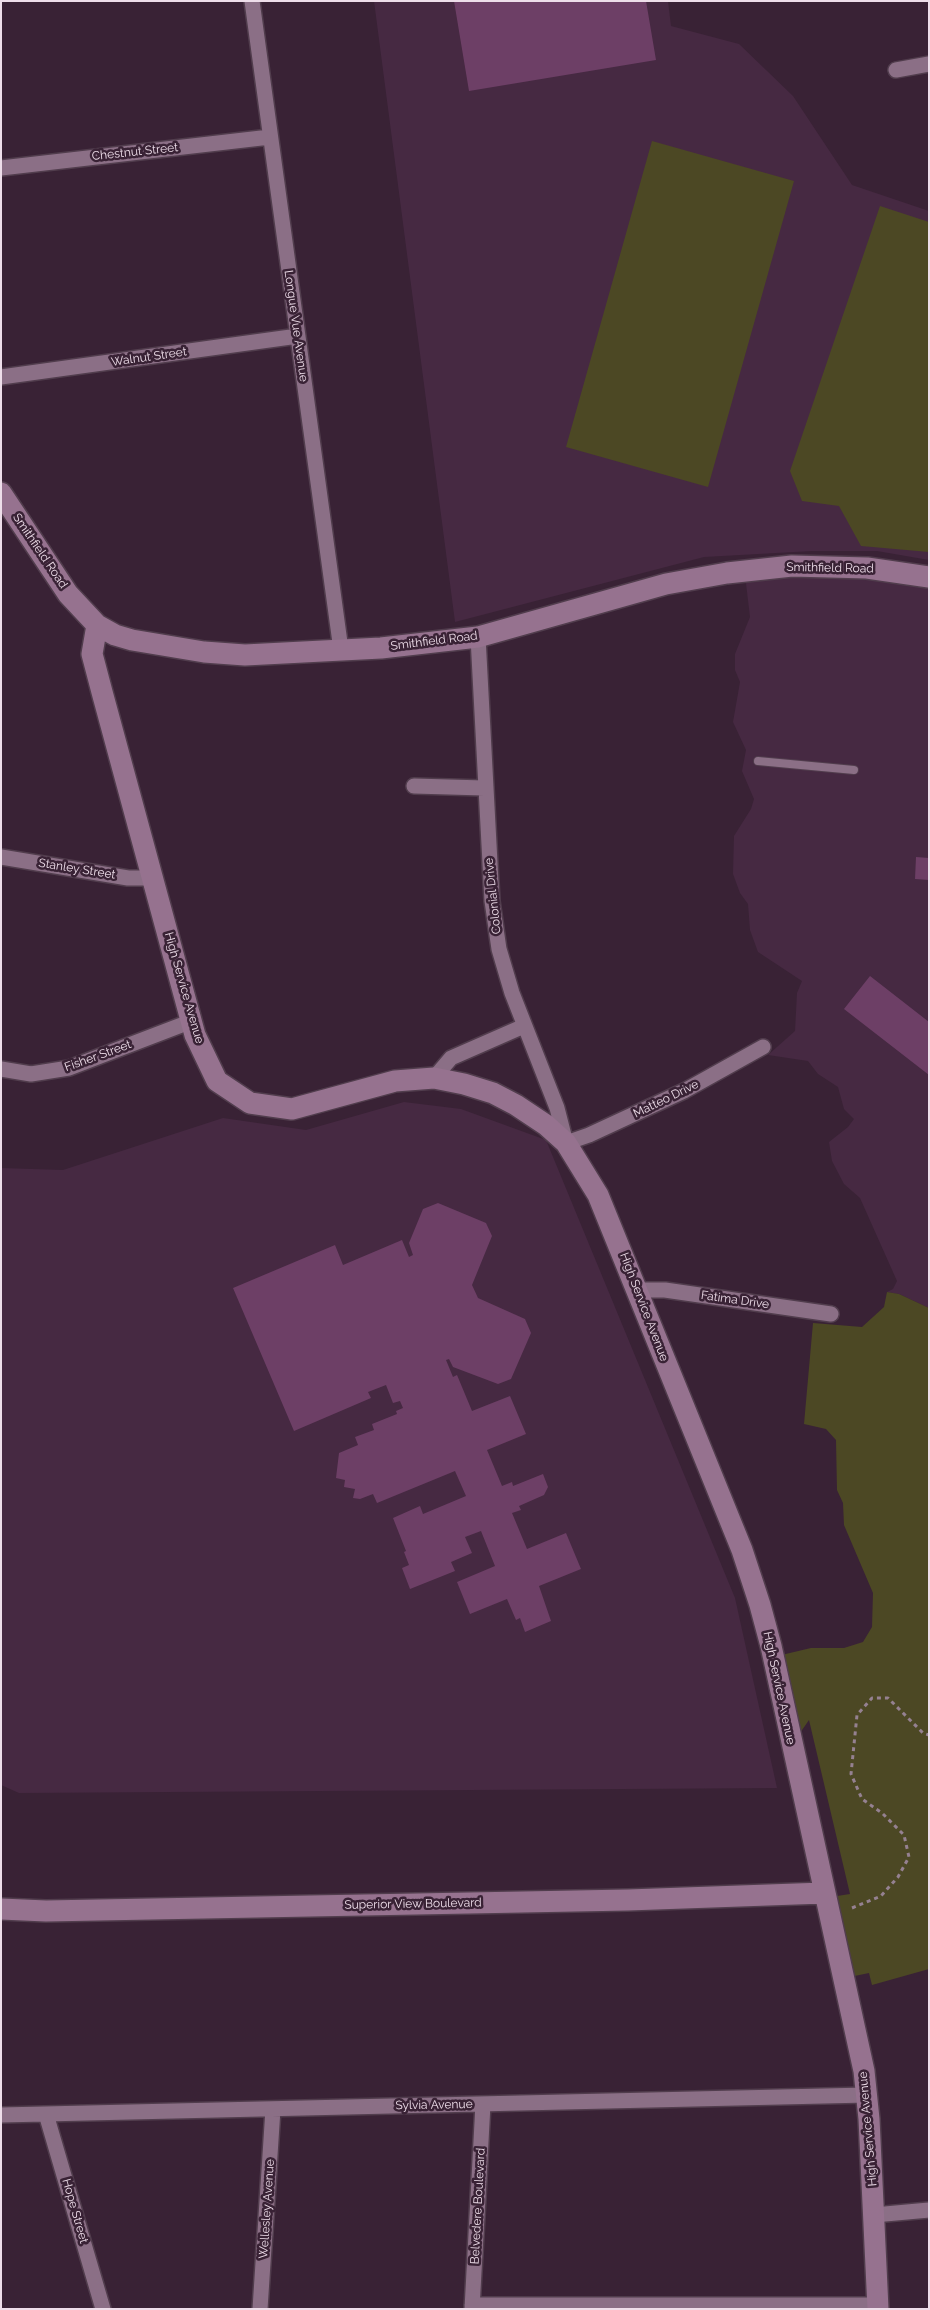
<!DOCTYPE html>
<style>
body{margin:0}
#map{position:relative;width:930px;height:2310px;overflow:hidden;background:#392235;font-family:Raleway,sans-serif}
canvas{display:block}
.frame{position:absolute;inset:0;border:2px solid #eedeea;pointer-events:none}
</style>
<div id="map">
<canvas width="930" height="2310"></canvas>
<div class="frame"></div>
</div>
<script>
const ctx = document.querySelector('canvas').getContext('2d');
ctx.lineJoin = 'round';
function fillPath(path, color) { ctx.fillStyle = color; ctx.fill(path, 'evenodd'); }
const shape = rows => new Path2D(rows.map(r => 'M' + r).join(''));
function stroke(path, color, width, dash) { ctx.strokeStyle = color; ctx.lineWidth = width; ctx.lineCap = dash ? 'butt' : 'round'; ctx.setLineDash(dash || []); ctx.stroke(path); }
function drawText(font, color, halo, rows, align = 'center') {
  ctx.font = font + ' Raleway,sans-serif'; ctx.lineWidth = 5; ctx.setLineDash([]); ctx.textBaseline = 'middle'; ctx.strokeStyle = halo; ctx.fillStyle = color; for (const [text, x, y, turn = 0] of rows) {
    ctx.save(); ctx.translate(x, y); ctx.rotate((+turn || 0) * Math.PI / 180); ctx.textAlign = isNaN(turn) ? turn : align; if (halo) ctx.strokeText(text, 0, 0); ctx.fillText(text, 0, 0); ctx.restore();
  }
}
fillPath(shape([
 [374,1,668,1,671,26,739,44,793,96,852,185,929,211,929,560,877,551,812,551,704,557,455,622],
 [792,568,929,583,929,1308,899,1294,887,1292,893,1289,897,1281,860,1198,844,1184,832,1161,829,1142,848,1127,854,1119,844,1109,838,1087,818,1074,808,1061,768,1055,795,1031,797,993,802,981,758,952,750,930,748,904,740,893,733,874,734,836,751,809,754,799,742,771,746,750,733,722,740,682,735,670,735,654,750,617,745,575],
 [404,1102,461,1109,546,1140,735,1598,777,1788,19,1793,1,1785,1,1168,63,1170,223,1118,306,1130]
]), '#462942');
fillPath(shape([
 [652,141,794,181,708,487,566,447],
 [880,206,929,222,929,552,861,546,839,506,802,501,790,471],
 [887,1292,899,1294,929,1308,929,1969,872,1985,869,1973,845,1978,824,1898,850,1894,809,1720,791,1746,773,1657,811,1648,844,1648,863,1642,872,1627,873,1593,844,1525,843,1503,837,1490,836,1440,826,1429,804,1424,813,1323,862,1327,884,1307]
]), '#4c4824');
fillPath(shape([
 [454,1,646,1,656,60,469,91],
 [916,857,929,858,929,880,915,879],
 [870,976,929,1022,929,1075,844,1009],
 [438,1203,486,1223,492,1236,472,1285,478,1298,525,1319,531,1333,511,1379,498,1384,453,1367,449,1359,446,1360,453,1377,457,1375,472,1411,510,1396,526,1434,487,1450,502,1486,512,1482,513,1486,543,1474,548,1487,544,1495,519,1506,521,1510,512,1513,527,1549,566,1533,581,1569,539,1586,551,1621,525,1632,520,1618,516,1620,507,1599,470,1614,457,1582,495,1566,481,1531,465,1537,472,1553,451,1562,455,1571,410,1589,402,1568,409,1565,404,1552,406,1551,393,1518,420,1506,423,1514,466,1496,455,1471,377,1503,373,1494,360,1499,353,1498,355,1489,344,1487,345,1480,336,1478,339,1453,358,1445,355,1437,374,1430,372,1424,397,1414,396,1411,403,1408,400,1401,393,1403,386,1385,368,1392,371,1398,294,1431,233,1288,335,1245,343,1265,402,1240,409,1257,413,1255,409,1243,423,1209]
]), '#6d3f66');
const lane = shape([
 [758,761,854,770]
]);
const street = shape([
 [252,1,341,650],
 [896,70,929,64],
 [1,168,270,137],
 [1,377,298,336],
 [478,637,492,901,499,949,512,993,557,1108,566,1143,589,1135,684,1091,763,1047],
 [414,786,484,788],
 [1,857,128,878,153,878],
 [1,1069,31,1074,69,1068,192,1021],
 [434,1078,451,1058,524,1026],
 [638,1290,665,1290,831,1314],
 [46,2114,103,2309],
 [1,2115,867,2095],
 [874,2215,929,2210],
 [472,2305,877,2305],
 [260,2309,273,2109],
 [472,2309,483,2104]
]);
const secondary = shape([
 [1,493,68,594,97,625,115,635,132,640,204,652,245,655,381,648,478,637,666,584,727,573,792,566,867,568,929,577],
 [97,625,92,654,102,692,195,1035,217,1081,250,1103,292,1109,395,1081,434,1078,464,1084,493,1093,516,1105,546,1125,566,1143,598,1195,742,1550,760,1605,771,1646,864,2071,869,2119,878,2309],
 [1,1909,46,1911,628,1900,824,1893]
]);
stroke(lane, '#513d4d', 10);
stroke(street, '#513d4d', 18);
stroke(secondary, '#513d4d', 24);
stroke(shape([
 [852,1908,881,1896,898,1877,909,1857,904,1835,882,1813,862,1799,851,1774,857,1715,872,1698,888,1698,923,1733,929,1735]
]), '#958191', 3, [4, 4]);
stroke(lane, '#8b6f86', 8);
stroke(street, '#8b6f86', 15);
stroke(secondary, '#96728f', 21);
drawText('12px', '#eedeea', '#392235', [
 ["Chestnut Street",135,152,-6],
 ["Longue Vue Avenue",296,326,82],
 ["Walnut Street",149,357,-8],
 ["Smithfield Road",40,551,56],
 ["Smithfield Road",830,568,1],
 ["Smithfield Road",434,641,-7],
 ["Stanley Street",77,869,9],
 ["Colonial Drive",493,896,-96],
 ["High Service Avenue",184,988,74],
 ["Fisher Street",98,1056,-20],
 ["Matteo Drive",666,1099,-26],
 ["Fatima Drive",735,1300,8],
 ["High Service Avenue",644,1307,69],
 ["High Service Avenue",779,1688,78],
 ["Superior View Boulevard",413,1904,-1],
 ["Sylvia Avenue",434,2105,-1],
 ["High Service Avenue",868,2129,-95],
 ["Belvedere Boulevard",478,2206,-87],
 ["Wellesley Avenue",267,2209,-86],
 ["Hope Street",75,2211,74]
]);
</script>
